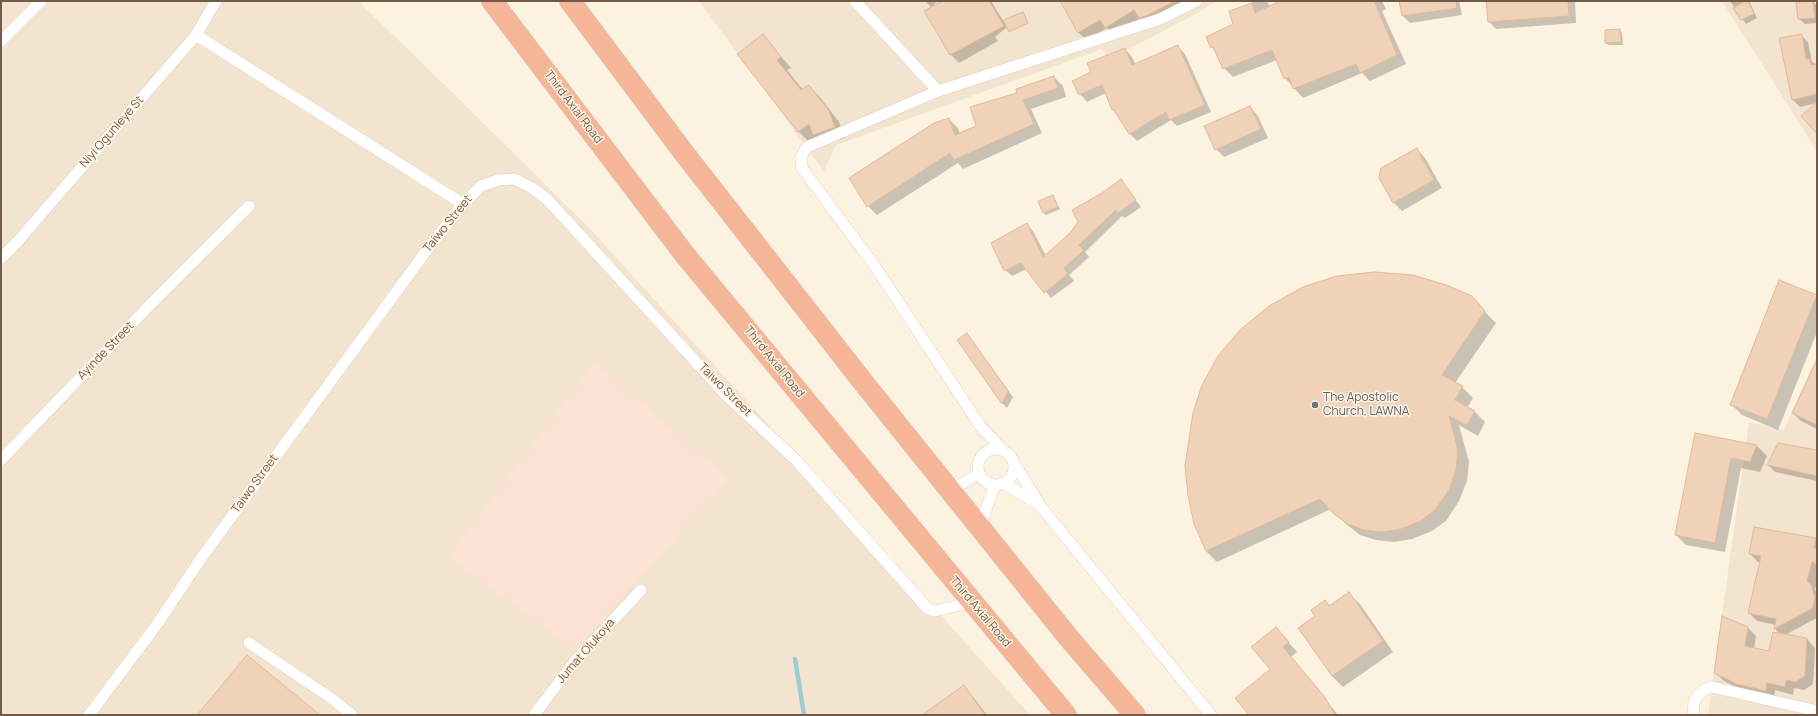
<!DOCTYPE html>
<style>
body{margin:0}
#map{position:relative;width:1818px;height:716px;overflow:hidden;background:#fcf2e0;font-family:Manrope,sans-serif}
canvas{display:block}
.frame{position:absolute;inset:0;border:2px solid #725948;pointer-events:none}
</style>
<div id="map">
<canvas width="1818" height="716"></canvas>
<div class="frame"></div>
</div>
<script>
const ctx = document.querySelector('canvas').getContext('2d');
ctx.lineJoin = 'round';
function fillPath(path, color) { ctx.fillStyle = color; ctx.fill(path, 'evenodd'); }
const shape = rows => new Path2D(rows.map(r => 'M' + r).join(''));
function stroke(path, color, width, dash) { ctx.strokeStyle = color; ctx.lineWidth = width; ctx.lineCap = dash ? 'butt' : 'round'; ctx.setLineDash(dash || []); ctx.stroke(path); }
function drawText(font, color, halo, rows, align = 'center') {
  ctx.font = font + ' Manrope,sans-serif'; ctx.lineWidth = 3; ctx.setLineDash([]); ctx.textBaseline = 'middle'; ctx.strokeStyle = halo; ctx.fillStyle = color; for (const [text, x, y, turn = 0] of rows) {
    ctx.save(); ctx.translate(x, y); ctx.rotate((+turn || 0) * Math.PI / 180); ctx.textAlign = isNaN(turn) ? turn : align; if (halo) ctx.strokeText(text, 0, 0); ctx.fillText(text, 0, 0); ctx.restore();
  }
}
fillPath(shape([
 [1,1,358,1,457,97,591,230,888,556,1030,715,1,715],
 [699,1,1216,1,1201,11,1108,60,1102,49,836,145,824,171],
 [1722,1,1817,1,1817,152,1793,113],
 [1817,355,1817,715,1708,715,1749,422,1784,430]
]), '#f3e4cf');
fillPath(shape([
 [595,362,729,480,575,649,448,557]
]), '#fce2d4');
fillPath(shape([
 [925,1,937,1,933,6,942,1,991,1,1007,27,995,37,998,41,959,63,951,55,925,12,932,8],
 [1061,1,1191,1,1148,26,1140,18,1113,35,1107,28,1086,40,1078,32],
 [1251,1,1267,1,1270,7,1281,1,1382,1,1386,9,1382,11,1406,64,1370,81,1362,73,1303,98,1285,78,1277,60,1233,77,1224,68,1217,52,1212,47,1234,25,1230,12,1253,4],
 [1400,1,1459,1,1462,15,1410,23,1403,16],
 [1487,1,1575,1,1576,23,1496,29,1488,21],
 [1730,1,1749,1,1757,18,1746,24],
 [1813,1,1817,6,1817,23,1805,24,1799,19],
 [1620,30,1622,33,1623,45,1609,45,1606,43],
 [1801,35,1808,42,1812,62,1817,65,1817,103,1800,107,1793,100],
 [763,36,791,68,787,70,803,90,808,86,819,96,839,122,845,138,824,145,816,137,809,142,799,132,739,54],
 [1177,46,1185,54,1211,112,1177,126,1171,120,1137,141,1130,134,1113,109,1106,93,1087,102,1080,94,1093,73,1125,49,1132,57,1136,65],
 [1054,77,1063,86,1066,97,1031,109,1042,133,963,169,958,163,877,215,868,206,949,119,958,128,960,134,977,126,1019,94],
 [1250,107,1258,116,1268,138,1224,157,1216,149],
 [1417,149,1425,158,1442,188,1402,211,1393,202],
 [1121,181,1141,207,1125,218,1122,216,1085,252,1089,257,1069,275,1074,281,1051,298,1027,269,1012,276,1005,270,1027,225,1033,231,1046,256,1071,234,1102,194],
 [1053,196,1060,209,1046,215,1044,213],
 [1816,296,1817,332,1778,430,1742,415,1731,404],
 [1482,309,1496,323,1455,383,1462,387,1473,398,1467,408,1474,411,1485,422,1478,436,1459,425,1469,462,1467,481,1459,501,1446,521,1432,531,1412,539,1394,542,1376,540,1360,535,1346,524,1331,509,1217,562,1206,551,1195,524],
 [967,334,1013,397,1007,408,1002,403],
 [1817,361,1817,429,1801,421,1793,413],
 [1696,434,1757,446,1767,456,1760,472,1741,468,1725,552,1686,545,1676,535],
 [1817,451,1817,481,1775,472,1768,465],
 [1754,528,1817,540,1817,581,1815,590,1817,592,1817,618,1785,635,1807,639,1815,648,1813,684,1804,690,1794,688,1793,695,1775,690,1774,698,1746,692,1724,681,1715,672,1748,628,1756,636,1754,649,1770,652,1780,634,1775,629,1776,625,1757,621,1749,613,1761,562,1758,562,1750,554],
 [1349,594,1360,604,1393,652,1343,687,1332,676,1299,628,1316,616,1325,601,1331,606],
 [1276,628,1297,652,1291,657,1338,715,1250,715,1271,669],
 [963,687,974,698,987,715,926,715]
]), '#0003');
stroke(shape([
 [795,659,804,715]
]), '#9ccad6', 4.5);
const building = shape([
 [942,1,989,1,1004,26,950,55,924,11,942,1],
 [1060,1,1175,1,1146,16,1139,18,1134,10,1105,28,1100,20,1078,33,1060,1],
 [1280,1,1374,1,1397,55,1360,73,1356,64,1293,89,1289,77,1284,79,1272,50,1223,69,1213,47,1211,48,1206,37,1233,24,1229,11,1252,3,1255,13,1280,1],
 [1399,1,1456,1,1457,8,1402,16,1399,1],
 [1486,1,1568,1,1569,16,1488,22,1486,1],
 [1745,1,1748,1,1754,14,1741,20,1733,8,1745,1],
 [1813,1,1815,18,1798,19,1796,2,1813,1],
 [1023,12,1028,23,1009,32,1003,20,1023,12],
 [1620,29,1621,42,1605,43,1605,30,1620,29],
 [763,34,781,57,777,60,801,90,809,85,829,111,835,127,813,135,809,124,798,132,737,54,763,34],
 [1802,34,1806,59,1810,59,1811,65,1817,64,1817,94,1792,100,1779,38,1802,34],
 [1178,45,1205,105,1169,120,1166,112,1129,134,1113,109,1112,110,1102,85,1079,95,1072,81,1091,72,1087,63,1125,48,1132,65,1178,45],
 [1054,76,1058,88,1023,100,1034,124,954,160,950,153,867,207,849,178,934,123,949,118,955,135,976,126,970,107,1017,93,1016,89,1054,76],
 [1817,102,1817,134,1801,116,1817,102],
 [1250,106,1261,129,1215,150,1204,126,1250,106],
 [1417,148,1434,180,1393,203,1379,178,1381,168,1417,148],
 [1121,179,1136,200,1118,213,1116,210,1079,245,1084,250,1064,268,1068,274,1044,293,1021,263,1004,271,991,243,1027,223,1043,257,1070,233,1078,222,1072,210,1102,193,1121,179],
 [1053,195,1058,207,1043,213,1038,201,1053,195],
 [1374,272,1413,275,1446,285,1472,296,1485,311,1442,375,1463,386,1455,400,1475,411,1467,425,1449,416,1458,450,1456,470,1449,490,1435,510,1421,521,1401,529,1382,532,1364,530,1348,524,1334,514,1320,499,1206,551,1194,524,1188,495,1185,466,1193,413,1202,385,1218,356,1239,331,1269,306,1303,287,1337,276,1374,272],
 [1779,280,1817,295,1767,419,1730,405,1779,280],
 [967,333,1008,391,1002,404,957,340,967,333],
 [1817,360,1817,425,1792,413,1817,360],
 [1695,433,1757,445,1750,462,1731,458,1715,543,1675,535,1695,433],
 [1778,443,1817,450,1817,476,1767,465,1778,443],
 [1754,527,1816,538,1814,548,1817,548,1817,564,1812,562,1807,581,1811,584,1815,597,1813,608,1774,629,1776,619,1748,613,1761,556,1749,554,1754,527],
 [1349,592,1383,641,1332,676,1298,628,1315,616,1311,610,1325,600,1329,606,1349,592],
 [1722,616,1748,627,1745,646,1769,651,1773,632,1807,638,1805,676,1795,682,1786,680,1785,687,1767,683,1766,691,1737,684,1714,673,1722,616],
 [1276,627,1289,642,1283,647,1324,696,1335,715,1249,715,1235,698,1270,669,1251,647,1276,627],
 [247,655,320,715,197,715,247,655],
 [964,685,985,715,922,715,964,685]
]);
fillPath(building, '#f0d2b8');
stroke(building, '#e3b999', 1);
const street = shape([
 [855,1,938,91],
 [196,35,463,204],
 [1,41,41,1],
 [1,258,18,241,196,35,216,1],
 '978 467a18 18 0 1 1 36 0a18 18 0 1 1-36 0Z',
 [1002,449,981,427,874,265,802,168,801,157,807,147,938,91,1160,19,1196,1],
 [1,460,146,309,249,206],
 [1014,463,1041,507,1211,715],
 [1004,483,1039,505],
 [950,491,978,474],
 [979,528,995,485],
 [249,643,331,698,352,715],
 [89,715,158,623,202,557,427,250,463,204,481,186,498,180,515,179,532,188,547,199,727,396,796,460,927,608,935,611,972,602],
 [534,715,575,661,641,590],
 [1693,715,1694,702,1698,695,1704,690,1712,687,1817,711]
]);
const highway = shape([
 [492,1,685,255,1066,715],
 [570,1,684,153,863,382,1068,637,1135,715]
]);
stroke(street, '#dfcfbc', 12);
stroke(highway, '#dad4cf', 22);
stroke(street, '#fff', 11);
stroke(highway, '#f5b597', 21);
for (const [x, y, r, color] of [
 [1315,405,4,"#6b7280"]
]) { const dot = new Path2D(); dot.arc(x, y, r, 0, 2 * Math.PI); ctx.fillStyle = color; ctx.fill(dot); stroke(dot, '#fff6e6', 1.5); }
drawText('12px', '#725948', '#fff6e6', [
 ["Third Axial Road",573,107,53],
 ["Niyi Ogunleye St",112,132,-49],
 ["Taiwo Street",448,224,-51],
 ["Ayinde Street",106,351,-46],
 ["Third Axial Road",774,362,51],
 ["Taiwo Street",725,390,45],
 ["Taiwo Street",255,484,-54],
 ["Third Axial Road",980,612,50],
 ["Jumat Olukoya",586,651,-49]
]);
drawText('12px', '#5b616d', '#fff6e6', [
 ["The Apostolic",1323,398],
 ["Church, LAWNA",1323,412]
], 'left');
</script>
